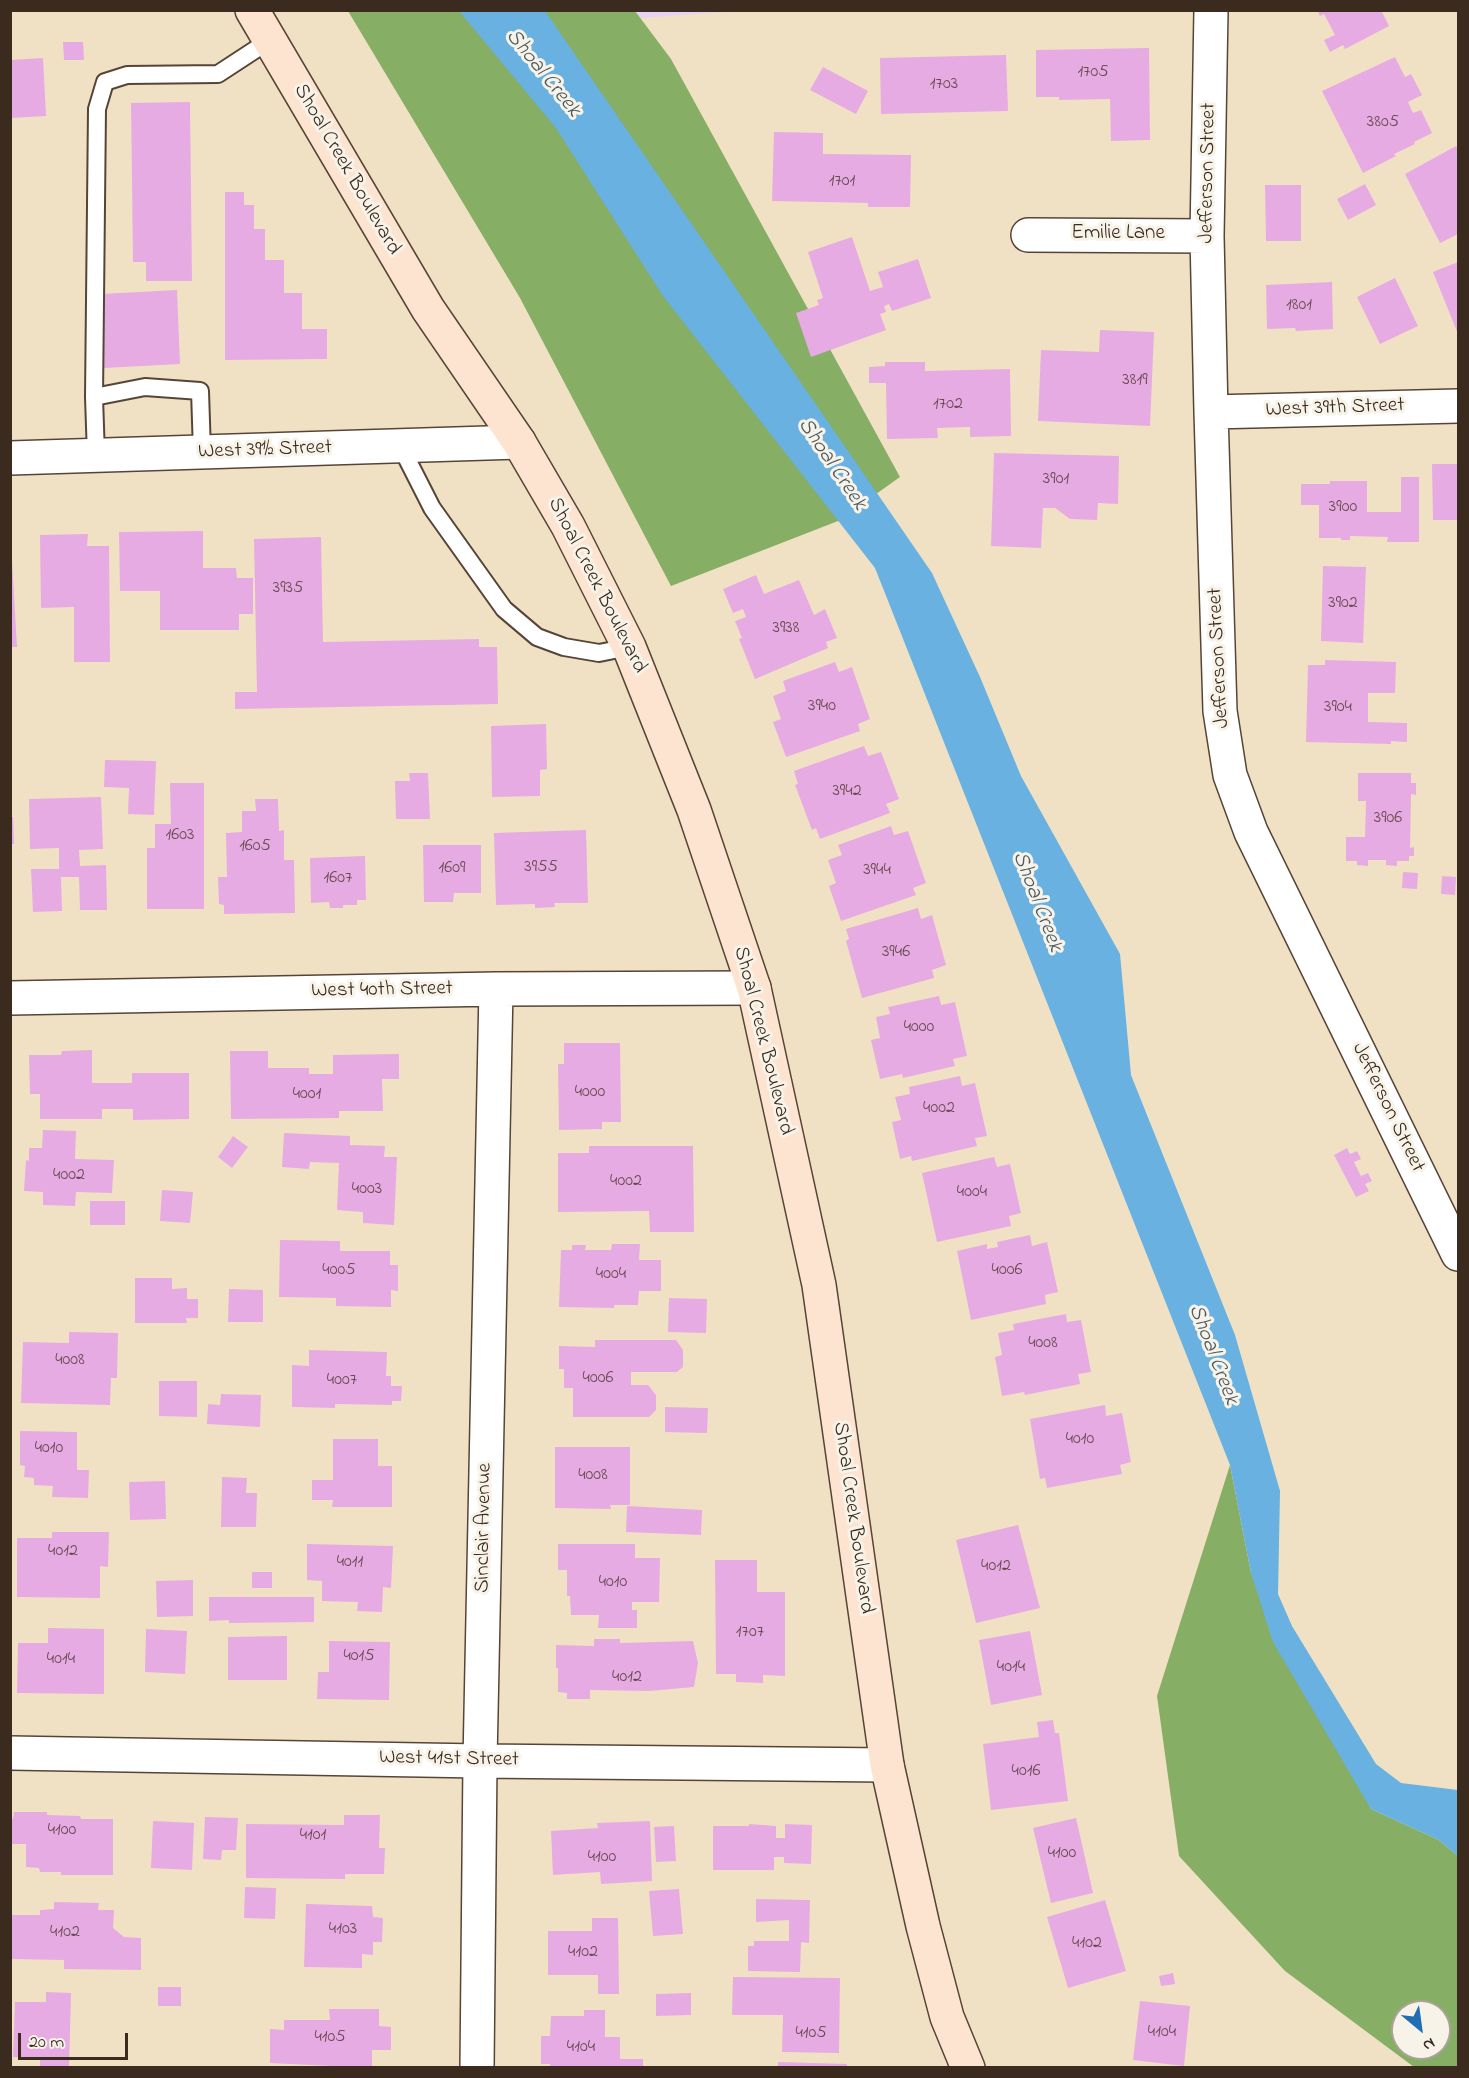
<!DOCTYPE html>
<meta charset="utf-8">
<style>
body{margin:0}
#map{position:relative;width:1469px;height:2078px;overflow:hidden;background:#f1e1c4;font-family:"Indie Flower",sans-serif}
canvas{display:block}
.frame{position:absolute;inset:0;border:12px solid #3b2a1e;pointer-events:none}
.north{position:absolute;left:1391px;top:2000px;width:60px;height:60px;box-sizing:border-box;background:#f7f3e8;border:2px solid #aca397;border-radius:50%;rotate:151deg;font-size:16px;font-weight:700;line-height:24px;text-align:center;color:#3b2a1e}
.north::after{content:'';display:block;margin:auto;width:21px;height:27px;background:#1f6fb2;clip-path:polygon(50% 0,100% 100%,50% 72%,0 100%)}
.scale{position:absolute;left:18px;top:2033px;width:110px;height:27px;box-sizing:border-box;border:3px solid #3b2a1e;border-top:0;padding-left:8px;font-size:18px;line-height:21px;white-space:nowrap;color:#3b2a1e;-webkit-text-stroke:4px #f7f3e8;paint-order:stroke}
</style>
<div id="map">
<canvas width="1469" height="2078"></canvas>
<div class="frame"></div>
<div class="north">N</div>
<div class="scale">20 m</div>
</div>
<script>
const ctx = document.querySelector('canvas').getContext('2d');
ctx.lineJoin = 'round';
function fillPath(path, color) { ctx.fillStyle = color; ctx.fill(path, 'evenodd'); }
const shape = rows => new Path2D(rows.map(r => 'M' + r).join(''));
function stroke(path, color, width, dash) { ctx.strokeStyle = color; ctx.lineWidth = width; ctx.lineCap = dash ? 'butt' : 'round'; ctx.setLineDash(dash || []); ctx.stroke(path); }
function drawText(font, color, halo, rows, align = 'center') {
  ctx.font = font + ' "Indie Flower",sans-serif'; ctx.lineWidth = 6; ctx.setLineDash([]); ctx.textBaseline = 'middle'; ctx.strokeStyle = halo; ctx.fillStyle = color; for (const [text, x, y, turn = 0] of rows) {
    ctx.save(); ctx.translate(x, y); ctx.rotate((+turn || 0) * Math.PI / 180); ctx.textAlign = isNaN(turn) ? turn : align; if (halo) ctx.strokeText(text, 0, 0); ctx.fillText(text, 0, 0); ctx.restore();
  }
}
fillPath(shape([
 [635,11,742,11,640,18]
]), '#e5d3f1');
fillPath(shape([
 [348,11,635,11,671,59,900,477,838,521,671,586,520,298],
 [1230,1465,1251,1573,1371,1809,1439,1840,1458,1856,1458,2067,1414,2067,1285,1971,1179,1856,1157,1696],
 [1403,2012,1439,2012,1439,2048,1403,2048]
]), '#86ae65');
fillPath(shape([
 [459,11,545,11,932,573,980,677,1021,776,1120,954,1131,1075,1235,1335,1280,1491,1278,1594,1292,1626,1376,1764,1401,1783,1458,1790,1458,1856,1439,1840,1371,1809,1273,1642,1251,1573,1230,1465,875,568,663,296,556,128]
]), '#68b1e0');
fillPath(shape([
 [1317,10,1381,10,1389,26,1345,49,1343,45,1330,52,1324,40,1335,35,1324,14,1320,16],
 [63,42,83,42,84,60,64,60],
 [1149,48,1150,140,1111,141,1110,99,1059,100,1059,97,1036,97,1036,50],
 [1006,55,1008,111,881,114,880,58],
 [1395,57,1405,77,1411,74,1422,95,1408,102,1413,113,1421,110,1432,133,1414,142,1415,144,1394,154,1396,156,1363,173,1322,91],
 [43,58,46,116,10,118,10,60],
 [823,67,868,91,856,114,810,90],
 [190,102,192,281,146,281,146,262,133,262,131,103],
 [774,132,823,133,823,154,911,155,910,207,868,207,868,203,772,201],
 [1456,146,1458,150,1458,234,1440,243,1405,174],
 [1365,184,1376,205,1348,220,1337,199],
 [1265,185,1301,185,1301,241,1266,241],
 [225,192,244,192,244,205,254,205,254,229,265,229,265,260,284,260,284,293,302,293,302,329,327,329,327,359,225,360],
 [852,237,870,291,883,287,878,272,918,259,931,298,892,311,889,304,884,306,886,312,880,314,886,330,811,357,796,313,819,305,817,300,823,298,808,252],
 [1458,262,1458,334,1433,272],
 [1395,278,1418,326,1380,344,1357,297],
 [1332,282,1333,329,1296,331,1295,328,1267,329,1266,285],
 [177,290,180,364,104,368,101,294],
 [1100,330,1154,332,1150,426,1038,421,1041,350,1099,352],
 [885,362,925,362,925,371,1010,369,1011,436,970,437,970,427,937,428,938,438,887,439,886,383,869,383,869,367,885,366],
 [994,453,1119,456,1118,504,1098,503,1097,520,1070,519,1055,508,1043,508,1041,548,991,546],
 [1432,464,1458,464,1458,520,1433,520],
 [1401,477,1419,477,1419,542,1387,542,1388,537,1350,536,1350,540,1341,540,1341,538,1319,538,1319,505,1301,505,1301,484,1330,484,1330,481,1367,481,1367,512,1401,512],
 [203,531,203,568,236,568,237,578,253,578,253,614,239,614,239,630,160,630,160,591,120,591,119,532],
 [88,534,87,546,109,546,110,662,74,662,74,607,41,608,40,535],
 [321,537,323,642,479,639,479,647,497,647,498,704,235,709,235,692,257,692,254,539],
 [10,560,12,560,17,647,10,647],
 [1323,566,1366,567,1363,643,1321,641],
 [756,575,764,594,799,580,814,615,825,609,837,638,826,642,828,648,755,679,739,639,742,638,735,621,746,617,743,609,733,613,723,589],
 [1325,660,1396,662,1395,693,1368,693,1368,722,1407,723,1407,742,1391,741,1391,744,1306,742,1308,665,1325,665],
 [835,662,839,672,852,667,870,719,858,724,860,731,786,757,773,722,781,719,773,696,786,691,783,681],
 [546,724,547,769,540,770,540,796,492,797,491,726],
 [864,746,868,756,881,752,899,799,886,804,890,813,820,839,816,828,812,830,795,785,798,784,794,771],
 [105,760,156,761,154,815,128,814,129,788,104,787],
 [409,773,428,773,430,819,396,819,395,781,410,781],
 [1358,773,1411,773,1411,783,1416,783,1416,795,1411,794,1410,848,1414,847,1414,856,1409,856,1409,861,1397,861,1397,866,1386,865,1386,860,1368,860,1368,866,1357,865,1357,861,1346,861,1346,837,1365,837,1366,801,1358,801],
 [170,783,204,783,204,909,147,909,147,848,155,848,155,824,171,824],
 [101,797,103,849,79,850,80,866,106,865,107,910,80,910,79,877,61,877,62,911,33,912,31,869,59,869,59,848,30,849,29,799],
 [255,799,278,799,279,831,284,830,284,860,294,860,295,913,224,914,224,905,219,904,218,877,227,877,226,833,242,832,242,811,256,811],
 [10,817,13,817,14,844,10,844],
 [891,826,894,835,908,831,926,883,913,888,916,895,841,921,829,886,836,883,828,860,842,855,838,845],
 [586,830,588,903,554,903,555,907,535,908,535,904,496,905,494,833],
 [423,845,481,845,481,893,454,893,453,902,424,902],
 [365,856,366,900,357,900,357,905,343,905,343,908,330,908,329,902,311,903,310,858],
 [1403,872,1418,873,1417,889,1402,888],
 [1442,876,1456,877,1455,895,1441,894],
 [918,908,921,919,932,915,946,965,932,970,934,978,862,998,846,941,849,939,846,929],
 [939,996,941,1005,955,1002,967,1056,953,1059,955,1066,903,1078,902,1074,880,1079,871,1040,880,1038,876,1017,890,1014,888,1007],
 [564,1043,620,1043,621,1122,602,1122,602,1129,559,1130,558,1064,564,1064],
 [92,1050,92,1083,132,1083,132,1073,189,1073,189,1119,133,1120,133,1109,102,1109,102,1119,40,1119,40,1094,30,1094,29,1055,61,1055,62,1051],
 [230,1051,268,1051,268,1068,309,1068,309,1074,333,1074,333,1055,399,1054,399,1079,382,1079,383,1111,339,1111,339,1118,231,1119],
 [960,1076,962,1086,975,1083,987,1136,975,1138,977,1146,912,1161,911,1156,900,1159,892,1122,901,1120,895,1097,910,1094,909,1087],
 [43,1130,76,1131,75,1159,114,1160,112,1193,76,1192,75,1206,43,1205,43,1192,24,1191,26,1160,29,1161,29,1148,42,1148],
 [284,1133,350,1136,350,1145,385,1146,384,1157,397,1157,394,1225,363,1223,363,1212,337,1210,339,1163,310,1162,309,1169,282,1167],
 [233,1136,248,1147,232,1168,218,1157],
 [589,1146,693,1146,694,1232,650,1232,649,1211,558,1212,558,1153,589,1153],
 [1347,1148,1350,1154,1357,1151,1361,1159,1354,1162,1361,1176,1368,1173,1372,1181,1365,1184,1369,1191,1356,1197,1334,1155],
 [994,1157,997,1167,1010,1164,1021,1213,1009,1216,1011,1226,937,1242,922,1173],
 [162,1190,193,1192,190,1223,160,1221],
 [90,1201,125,1201,125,1225,90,1225],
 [1030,1235,1032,1246,1047,1242,1058,1292,1045,1295,1046,1304,971,1320,957,1251,987,1244,987,1249,998,1247,997,1242],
 [280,1240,340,1241,340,1251,390,1251,390,1265,398,1265,398,1291,391,1290,391,1307,336,1306,336,1298,279,1297],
 [612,1244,640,1244,639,1260,661,1260,661,1291,639,1291,638,1305,614,1305,614,1308,559,1307,561,1250,572,1250,572,1245,586,1245,585,1250,611,1250],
 [135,1278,172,1278,172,1289,187,1288,187,1299,198,1299,198,1318,186,1318,187,1323,135,1323],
 [229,1289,263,1290,263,1322,228,1322],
 [669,1298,707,1299,706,1333,668,1332],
 [1066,1314,1067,1322,1081,1320,1091,1372,1078,1374,1080,1384,1025,1395,1024,1392,1002,1396,995,1357,1002,1355,998,1333,1014,1330,1013,1324],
 [69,1332,118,1333,117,1378,111,1378,110,1405,21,1403,23,1342,69,1343],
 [595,1340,676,1340,683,1350,683,1367,677,1372,631,1372,631,1385,648,1385,656,1395,656,1410,649,1417,573,1417,573,1388,564,1388,564,1369,559,1369,559,1346,595,1347],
 [309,1350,387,1352,386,1376,391,1376,391,1386,402,1386,401,1401,392,1401,392,1405,335,1404,335,1408,292,1407,292,1365,309,1366],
 [159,1381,197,1381,197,1417,159,1416],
 [221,1394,261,1395,260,1427,207,1424,208,1404,220,1405],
 [1105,1405,1106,1416,1122,1413,1131,1462,1120,1465,1122,1474,1047,1488,1045,1478,1040,1479,1030,1419],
 [665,1407,708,1408,707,1433,665,1432],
 [20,1431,77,1432,77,1470,89,1470,88,1498,52,1497,53,1486,34,1485,34,1478,24,1477,25,1466,20,1465],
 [333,1439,378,1439,378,1466,392,1466,392,1507,332,1507,333,1500,312,1500,312,1480,333,1480],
 [555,1447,630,1447,630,1505,610,1505,611,1509,555,1508],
 [222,1477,247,1478,246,1493,257,1493,256,1527,221,1527],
 [165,1481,166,1519,130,1520,129,1482],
 [627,1506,702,1510,701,1535,626,1532],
 [1018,1525,1040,1608,976,1623,956,1540],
 [52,1532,109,1532,108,1567,100,1566,100,1598,17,1597,17,1538,52,1538],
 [307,1544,393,1546,391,1588,383,1587,382,1612,357,1611,358,1602,322,1601,322,1581,307,1580],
 [558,1544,635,1544,635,1558,660,1558,659,1602,632,1602,632,1610,637,1610,637,1628,598,1628,599,1615,571,1615,570,1596,567,1596,567,1570,558,1570],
 [715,1560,757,1560,757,1592,785,1592,785,1676,763,1675,763,1683,736,1682,736,1674,716,1674],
 [252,1572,272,1572,272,1588,252,1588],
 [193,1580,193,1616,157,1617,156,1581],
 [209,1597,314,1597,314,1622,229,1623,229,1620,209,1621],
 [48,1628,104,1629,104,1694,17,1693,18,1643,48,1643],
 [146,1629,187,1631,185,1674,145,1672],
 [1030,1631,1042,1695,991,1705,979,1640],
 [287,1636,287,1680,228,1680,228,1637],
 [594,1639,620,1639,620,1643,693,1641,698,1663,694,1687,649,1691,590,1690,590,1699,567,1699,567,1693,558,1692,558,1668,556,1668,556,1645,594,1646],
 [329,1641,390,1642,389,1700,317,1699,318,1672,329,1672],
 [1053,1720,1055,1733,1059,1733,1068,1801,991,1810,983,1744,1039,1737,1037,1722],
 [14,1812,47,1812,47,1815,80,1816,81,1819,113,1819,113,1875,61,1875,61,1872,40,1872,39,1868,26,1867,26,1844,10,1844,10,1819,13,1819],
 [344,1815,380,1815,379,1848,385,1848,384,1874,345,1874,345,1879,246,1878,246,1824,344,1825],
 [205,1817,238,1818,236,1850,222,1850,221,1860,203,1859],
 [1076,1818,1093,1893,1051,1903,1033,1828],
 [153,1821,194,1823,192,1870,151,1868],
 [650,1821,652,1881,601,1884,600,1872,553,1875,551,1831,598,1828,597,1823],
 [749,1824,776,1826,776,1838,785,1838,785,1824,812,1825,811,1864,784,1863,784,1857,774,1857,774,1870,713,1870,713,1826,749,1826],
 [674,1826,676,1861,656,1862,654,1827],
 [245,1887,276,1888,275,1919,244,1918],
 [679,1889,683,1934,653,1936,649,1891],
 [756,1899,810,1900,809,1943,801,1942,800,1972,748,1971,748,1946,754,1946,754,1941,789,1941,789,1920,756,1922],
 [1105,1900,1126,1971,1068,1988,1047,1917],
 [54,1902,99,1903,98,1910,114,1910,113,1928,124,1937,141,1938,141,1970,64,1969,64,1960,10,1959,10,1915,40,1915,40,1910,54,1909],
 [306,1904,372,1906,373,1917,383,1918,382,1942,373,1942,373,1955,362,1954,362,1968,304,1967],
 [592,1918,618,1918,619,1994,598,1994,598,1975,548,1975,548,1931,592,1931],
 [1173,1973,1175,1984,1161,1986,1159,1976],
 [733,1977,840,1978,839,2053,782,2052,783,2015,732,2015],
 [158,1987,181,1987,181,2006,158,2006],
 [46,1992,71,1993,69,2068,40,2068,40,2058,13,2057,15,2002,46,2002],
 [691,1993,691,2015,656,2016,656,1994],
 [1140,2001,1190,2006,1184,2066,1133,2060],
 [329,2009,379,2009,379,2026,391,2027,391,2050,372,2050,372,2068,270,2063,270,2029,284,2030,284,2020,330,2020],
 [584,2010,605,2010,605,2037,620,2037,620,2059,643,2059,643,2068,550,2068,550,2064,541,2064,541,2036,550,2036,551,2016,584,2016],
 [778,2062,847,2064,847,2068,778,2068]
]), '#e7abe3');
const lane = shape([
 [94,397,145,387,200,391,202,452],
 [401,447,432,508,504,609,537,637,564,647,599,653,629,647],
 [96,456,94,397,97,109,105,82,127,75,218,74,270,40]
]);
const street = shape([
 [1211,10,1207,236,1211,412,1220,711,1230,775,1251,832,1458,1254],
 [1028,235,1207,236],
 [1211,412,1458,406],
 [10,458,519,442],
 [10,998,496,989,754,988],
 [10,1753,480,1761,887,1765],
 [477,2068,480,1761,496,989]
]);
const secondary = shape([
 [252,10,428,309,519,442,568,526,629,647,694,810,754,988,819,1285,887,1765,923,1926,947,2017,968,2068]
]);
stroke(lane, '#564537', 20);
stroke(street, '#564537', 36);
stroke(secondary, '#564537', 36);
stroke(lane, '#fff', 16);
stroke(street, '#fff', 33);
stroke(secondary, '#fde4d1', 33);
drawText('18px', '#664a4f', null, [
 ["1705",1093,73],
 ["1703",944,85],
 ["3805",1383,123],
 ["1701",842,182],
 ["1801",1299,306],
 ["3819",1135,381],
 ["1702",948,405],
 ["3901",1056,480],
 ["3900",1343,508],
 ["3935",288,589],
 ["3902",1343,604],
 ["3938",786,629],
 ["3940",822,707],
 ["3904",1338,708],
 ["3942",847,792],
 ["3906",1388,819],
 ["1603",180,836],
 ["1605",255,847],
 ["3955",541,868],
 ["1609",452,869],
 ["3944",877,871],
 ["1607",338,879],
 ["3946",896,953],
 ["4000",919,1028],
 ["4000",590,1093],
 ["4001",307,1095],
 ["4002",939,1109],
 ["4002",69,1176],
 ["4002",626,1182],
 ["4003",367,1190],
 ["4004",972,1193],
 ["4005",339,1271],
 ["4006",1007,1271],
 ["4004",611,1275],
 ["4008",1043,1344],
 ["4008",70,1361],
 ["4006",598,1379],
 ["4007",342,1381],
 ["4010",1080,1440],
 ["4010",49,1449],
 ["4008",593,1476],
 ["4012",63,1552],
 ["4011",350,1563],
 ["4012",996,1567],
 ["4010",613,1583],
 ["1707",750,1633],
 ["4015",359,1657],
 ["4014",61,1660],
 ["4014",1011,1668],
 ["4012",627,1678],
 ["4016",1026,1772],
 ["4100",62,1831],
 ["4101",313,1836],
 ["4100",1062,1854],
 ["4100",602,1858],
 ["4103",343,1930],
 ["4102",65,1933],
 ["4102",1087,1944],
 ["4102",583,1953],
 ["4104",1162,2033],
 ["4105",811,2034],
 ["4105",330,2038],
 ["4104",581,2048]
]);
drawText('21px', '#3b2a1e', '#f7f3e8', [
 ["Shoal Creek Boulevard",346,170,60],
 ["Jefferson Street",1209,173,-89],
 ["Emilie Lane",1118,235],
 ["West 39th Street",1335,409,-2],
 ["West 39½ Street",265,451,-2],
 ["Shoal Creek Boulevard",596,586,63],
 ["Jefferson Street",1220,658,-93],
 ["West 40th Street",382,991,-1],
 ["Shoal Creek Boulevard",762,1041,76],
 ["Jefferson Street",1387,1108,64],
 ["Shoal Creek Boulevard",852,1518,82],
 ["Sinclair Avenue",485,1528,-89],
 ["West 41st Street",449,1760,1]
]);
drawText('italic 22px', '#4b5962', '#f7f3e8', [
 ["Shoal Creek",542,74,51],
 ["Shoal Creek",831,465,56],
 ["Shoal Creek",1036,902,69],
 ["Shoal Creek",1212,1355,69]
]);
</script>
